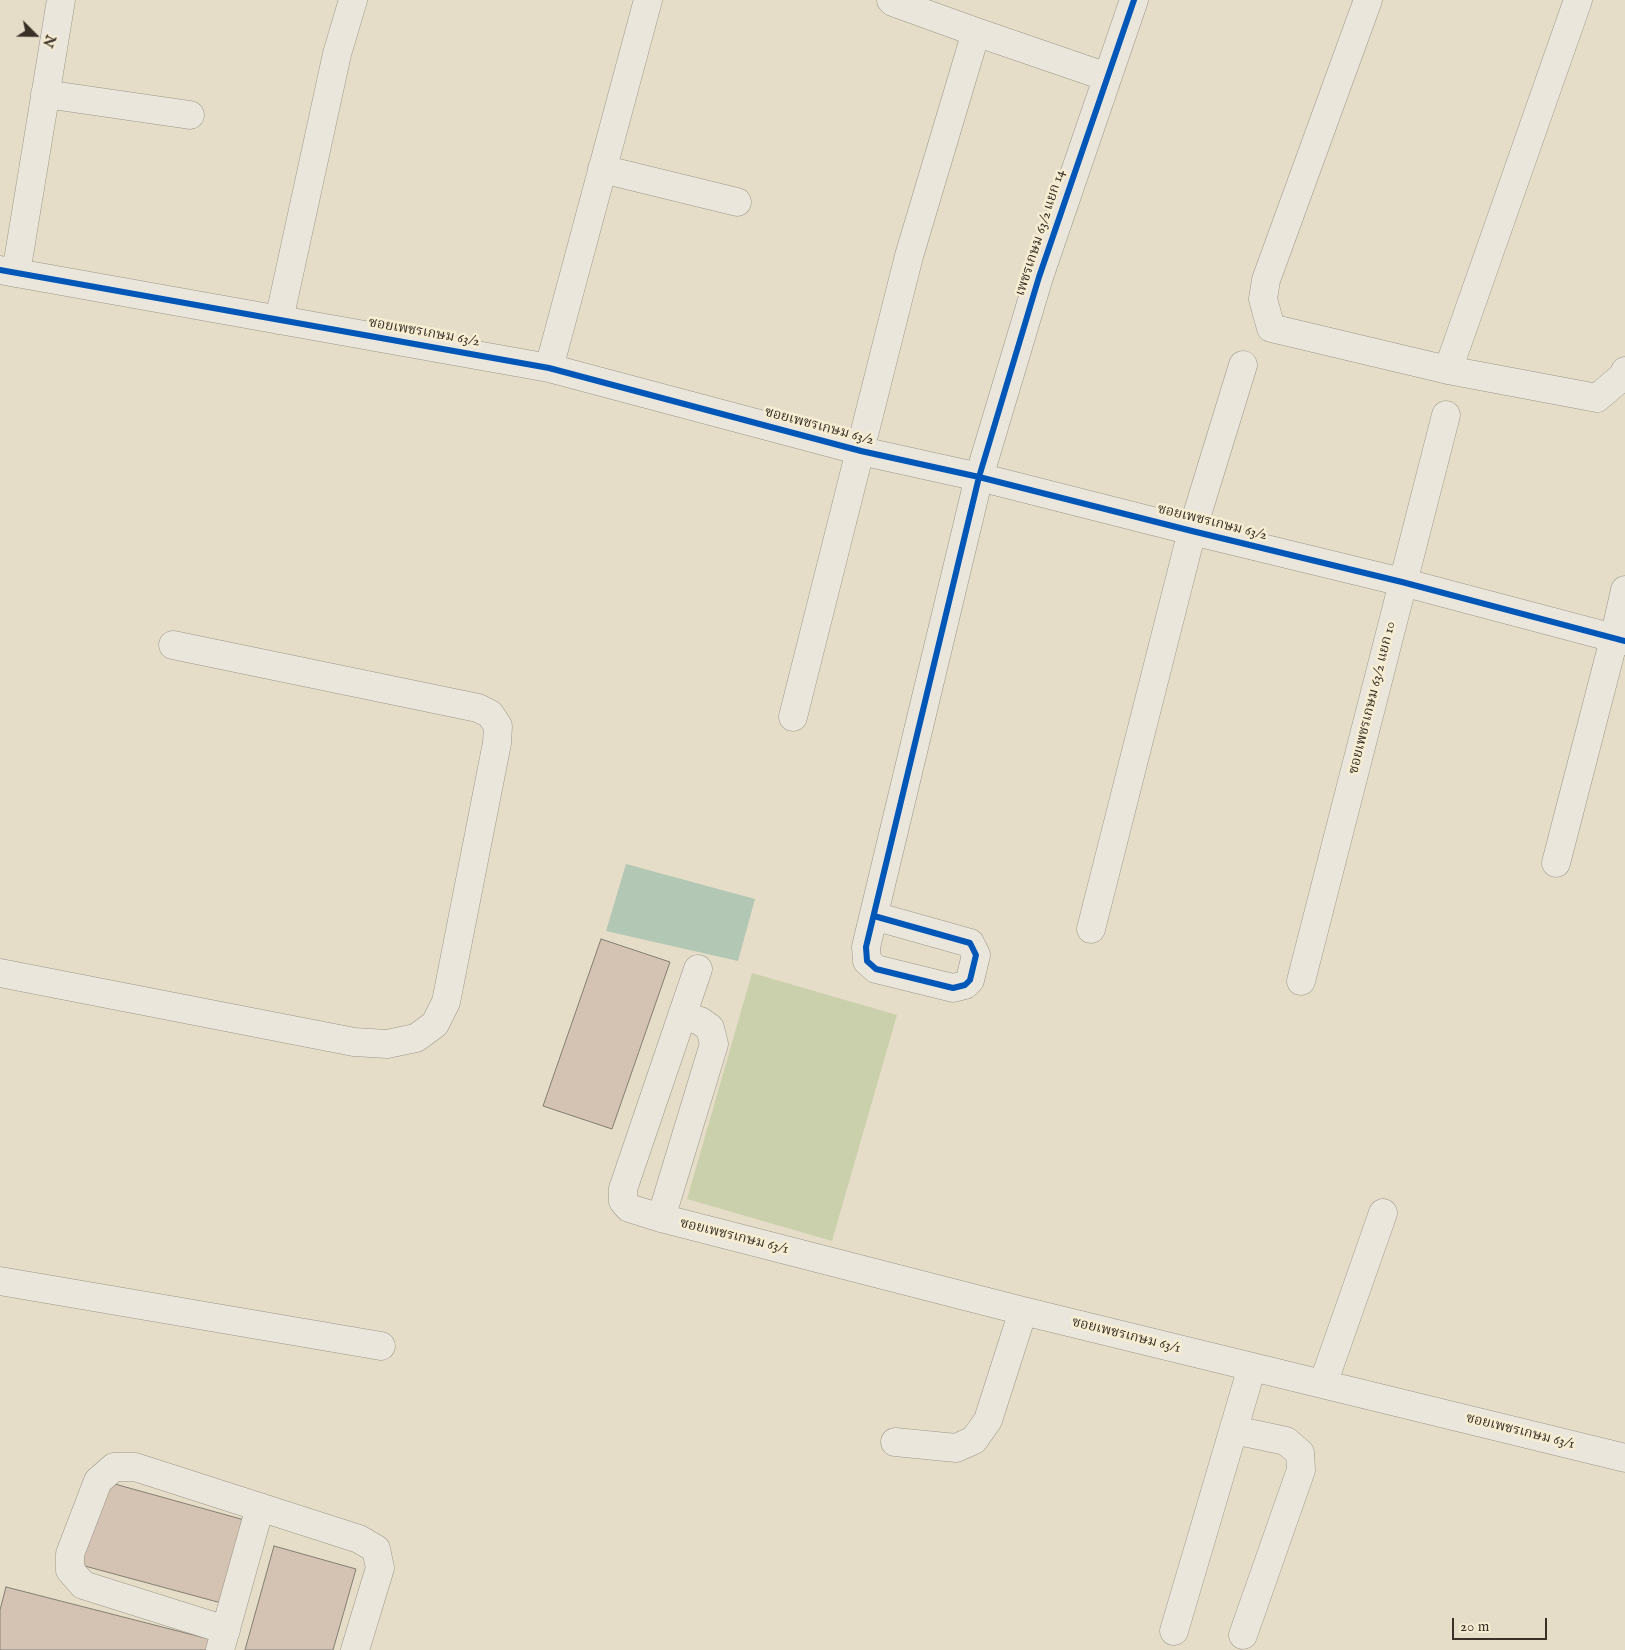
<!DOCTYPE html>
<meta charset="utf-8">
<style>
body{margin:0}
#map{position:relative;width:1625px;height:1650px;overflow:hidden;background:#e5ddc8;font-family:"IM FELL English",serif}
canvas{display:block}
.north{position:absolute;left:10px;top:10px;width:50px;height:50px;-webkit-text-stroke:4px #f7edd3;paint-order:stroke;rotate:113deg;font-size:14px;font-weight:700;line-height:20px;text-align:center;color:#393126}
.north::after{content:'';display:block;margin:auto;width:18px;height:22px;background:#393126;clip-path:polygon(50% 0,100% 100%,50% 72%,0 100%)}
.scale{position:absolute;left:1452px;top:1618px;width:95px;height:22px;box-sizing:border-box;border:2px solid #393126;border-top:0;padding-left:6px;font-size:15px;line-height:18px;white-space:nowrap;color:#393126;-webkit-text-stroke:4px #f7edd3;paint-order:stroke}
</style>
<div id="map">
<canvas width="1625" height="1650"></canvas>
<div class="north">N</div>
<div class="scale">20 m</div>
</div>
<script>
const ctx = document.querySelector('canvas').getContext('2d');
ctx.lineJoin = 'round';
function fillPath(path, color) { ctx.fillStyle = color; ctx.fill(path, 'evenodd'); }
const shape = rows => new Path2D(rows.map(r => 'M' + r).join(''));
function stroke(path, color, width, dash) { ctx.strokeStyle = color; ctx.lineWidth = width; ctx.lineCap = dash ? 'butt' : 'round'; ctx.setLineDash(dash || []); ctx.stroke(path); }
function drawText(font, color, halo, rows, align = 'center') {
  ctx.font = font + ' "IM FELL English","Noto Serif Thai",serif'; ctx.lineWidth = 5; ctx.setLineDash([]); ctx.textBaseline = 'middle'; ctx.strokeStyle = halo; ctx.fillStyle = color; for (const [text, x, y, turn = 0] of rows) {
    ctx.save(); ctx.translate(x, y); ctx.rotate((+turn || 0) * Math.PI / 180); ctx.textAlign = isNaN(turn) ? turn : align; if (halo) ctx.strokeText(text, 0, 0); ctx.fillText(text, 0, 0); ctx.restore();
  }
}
fillPath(shape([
 [752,973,897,1015,832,1241,687,1199]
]), '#cad0ab');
fillPath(shape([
 [626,864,755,899,738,961,606,931]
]), '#b2c7b4');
const building = shape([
 [601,939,670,962,612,1129,543,1106,601,939],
 [104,1481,248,1521,225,1604,81,1565,104,1481],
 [274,1546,356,1569,333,1650,245,1650,274,1546],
 [6,1587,213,1640,210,1650,0,1650,0,1610,6,1587]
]);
fillPath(building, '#d4c2b3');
stroke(building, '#837e72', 1);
const minor = shape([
 [891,0,893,2,976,32,1107,77],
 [1368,0,1266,280,1263,299,1271,328,1448,370,1597,398,1623,376,1625,371],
 [45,94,190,115],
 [602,169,737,202],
 [0,270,549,368,861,451,979,477,1192,531,1402,582,1625,641],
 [16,273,61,0],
 [279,320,337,54,353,0],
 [549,368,648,0],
 [1448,370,1578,0],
 [793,717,909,256,976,32],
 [1556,863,1614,639,1625,590],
 [874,916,970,943,976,955,970,980,965,985,953,988,876,969,867,961,866,947,979,477,1039,277,1134,0],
 [1091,929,1192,531,1243,365],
 [698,969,623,1189,623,1201,629,1208,661,1218,1023,1311,1625,1458],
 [0,973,354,1042,387,1044,416,1038,435,1024,446,1002,497,743,498,726,490,714,478,708,173,645],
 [1301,981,1446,415],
 [661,1218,714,1044,710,1028,700,1021,682,1015],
 [0,1281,381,1346],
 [1323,1384,1383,1213],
 [1234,1430,1286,1441,1300,1453,1301,1470,1243,1635],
 [895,1442,956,1448,974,1440,988,1420,1023,1311],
 [226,1630,83,1585,70,1570,70,1554,98,1481,114,1467,135,1467,359,1539,376,1549,380,1568,355,1650],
 [1174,1631,1252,1367],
 [220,1650,260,1507]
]);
stroke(minor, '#9b9688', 29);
stroke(minor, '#eae6dc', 28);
stroke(shape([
 [0,270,549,368,861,451,979,477,1192,531,1402,582,1625,641],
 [874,916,970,943,976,955,970,980,965,985,953,988,876,969,867,961,866,947,979,477,1039,277,1134,0]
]), '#0057b8', 6);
drawText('14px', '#393126', '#f7edd3', [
 ["เพชรเกษม 63/2 แยก 14",1041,233,-72],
 ["ซอยเพชรเกษม 63/2",424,333,10],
 ["ซอยเพชรเกษม 63/2",819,427,15],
 ["ซอยเพชรเกษม 63/2",1212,523,14],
 ["ซอยเพชรเกษม 63/2 แยก 10",1373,698,-76],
 ["ซอยเพชรเกษม 63/1",734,1237,14],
 ["ซอยเพชรเกษม 63/1",1126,1336,14],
 ["ซอยเพชรเกษม 63/1",1520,1432,14]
]);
</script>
